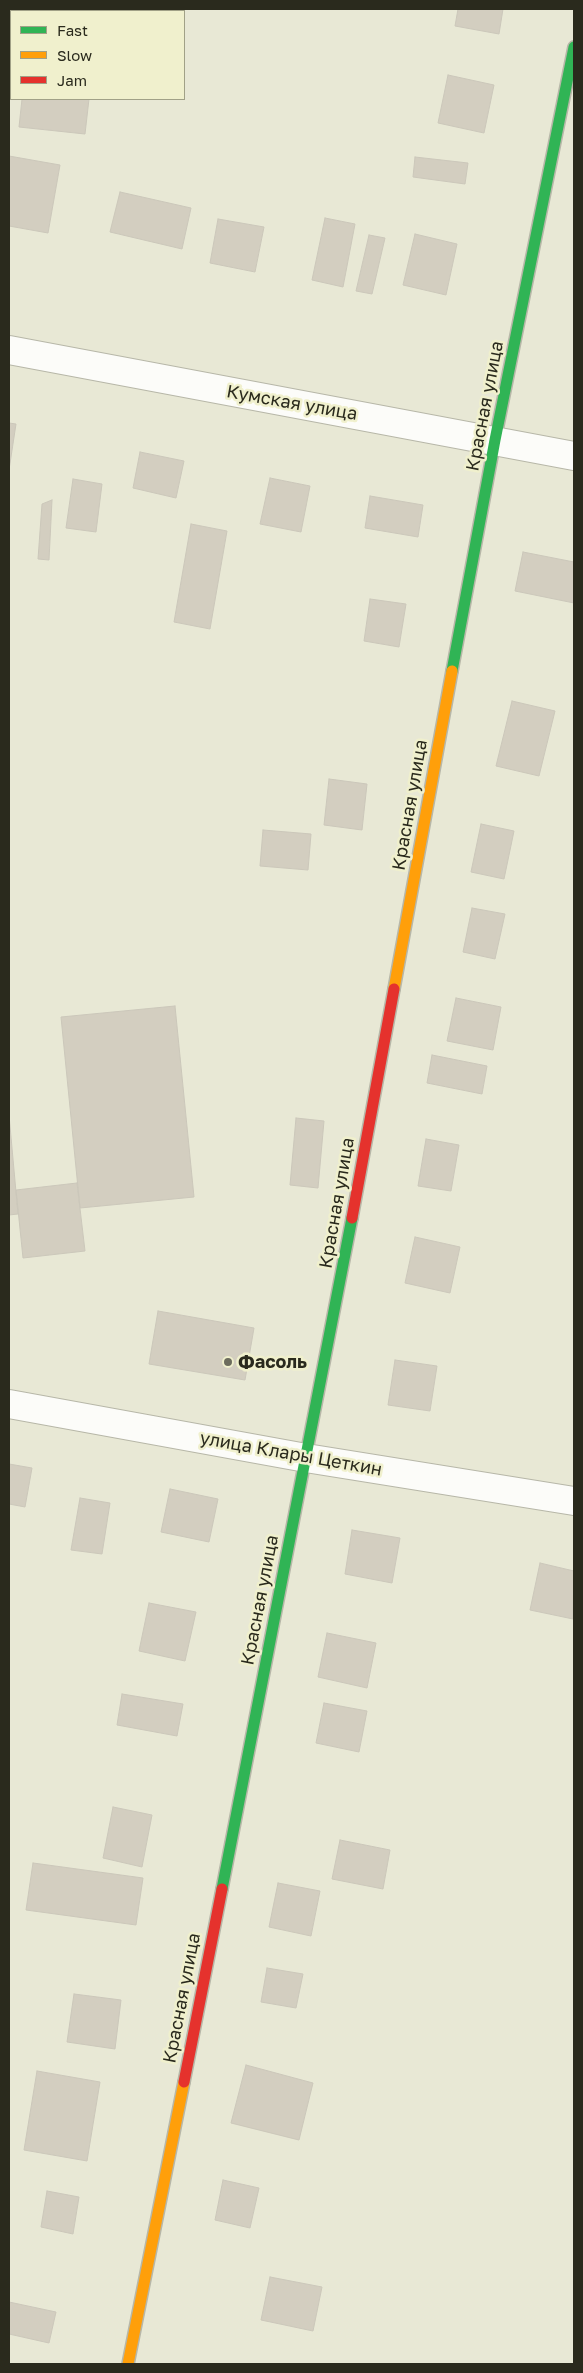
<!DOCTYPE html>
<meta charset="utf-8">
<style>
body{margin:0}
#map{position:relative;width:583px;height:2373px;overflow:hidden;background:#e8e8d5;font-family:"Golos Text",sans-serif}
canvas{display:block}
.frame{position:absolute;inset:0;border:10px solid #2a2a1d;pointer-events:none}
.legend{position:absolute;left:10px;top:10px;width:175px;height:90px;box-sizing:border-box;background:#f0f0cd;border:1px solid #a1a187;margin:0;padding:6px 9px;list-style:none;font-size:15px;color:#2a2a1d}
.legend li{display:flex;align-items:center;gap:10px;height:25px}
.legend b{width:25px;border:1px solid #a1a187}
</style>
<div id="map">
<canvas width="583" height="2373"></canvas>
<div class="frame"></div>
<ul class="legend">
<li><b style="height:6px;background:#30b455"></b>Fast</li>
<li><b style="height:6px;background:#ff9f0a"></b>Slow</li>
<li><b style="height:6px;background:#e5322d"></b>Jam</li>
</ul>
</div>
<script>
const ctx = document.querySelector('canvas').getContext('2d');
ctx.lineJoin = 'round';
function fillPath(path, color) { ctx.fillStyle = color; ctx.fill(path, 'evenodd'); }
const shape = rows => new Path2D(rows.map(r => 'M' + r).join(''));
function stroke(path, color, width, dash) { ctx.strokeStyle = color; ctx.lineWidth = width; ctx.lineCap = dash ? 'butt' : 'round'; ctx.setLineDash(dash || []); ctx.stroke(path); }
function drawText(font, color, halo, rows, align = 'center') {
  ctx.font = font + ' "Golos Text",sans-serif'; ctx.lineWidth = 5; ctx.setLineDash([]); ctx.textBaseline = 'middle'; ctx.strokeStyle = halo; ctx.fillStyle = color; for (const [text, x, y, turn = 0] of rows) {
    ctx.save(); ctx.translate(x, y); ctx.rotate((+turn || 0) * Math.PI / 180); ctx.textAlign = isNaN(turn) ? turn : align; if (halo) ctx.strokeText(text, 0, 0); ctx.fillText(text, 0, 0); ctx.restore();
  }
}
const building = shape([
 [458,9,503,9,499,34,455,26,458,9],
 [448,75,494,85,484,133,438,123,448,75],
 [22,99,89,99,85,134,19,127,22,99],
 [9,156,60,165,48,233,9,226,9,156],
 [415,157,468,163,465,184,413,177,415,157],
 [120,192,191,208,182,249,110,232,120,192],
 [325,218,355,224,343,287,312,280,325,218],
 [218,219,264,227,255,272,210,263,218,219],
 [415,234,457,244,446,295,403,285,415,234],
 [369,235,385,238,372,294,356,291,369,235],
 [9,423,16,424,9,470,9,423],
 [140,452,184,461,176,498,133,488,140,452],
 [270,478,310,486,301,532,260,524,270,478],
 [73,479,102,484,96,532,66,528,73,479],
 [370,496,423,505,418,537,365,528,370,496],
 [52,500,49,560,38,559,42,504,52,500],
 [191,524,227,531,210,629,174,622,191,524],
 [523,552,574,562,574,603,515,591,523,552],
 [370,599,406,604,399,647,364,641,370,599],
 [512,701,555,711,539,776,496,766,512,701],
 [329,779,367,784,362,830,324,825,329,779],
 [481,824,514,831,504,879,471,872,481,824],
 [263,830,311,834,308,870,260,866,263,830],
 [472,908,505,914,495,959,463,952,472,908],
 [456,998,501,1007,493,1050,447,1041,456,998],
 [175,1006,194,1197,80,1208,61,1017,175,1006],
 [432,1055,487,1066,482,1094,427,1083,432,1055],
 [9,1115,18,1214,9,1215,9,1115],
 [296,1118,324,1121,318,1188,290,1185,296,1118],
 [426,1139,459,1145,451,1191,418,1186,426,1139],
 [77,1183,85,1251,23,1258,16,1190,77,1183],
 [415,1237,460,1247,450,1293,405,1283,415,1237],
 [158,1311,254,1328,245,1380,149,1364,158,1311],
 [395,1360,437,1366,430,1411,388,1405,395,1360],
 [9,1464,32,1468,25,1507,9,1504,9,1464],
 [170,1489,218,1499,209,1542,161,1532,170,1489],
 [80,1498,110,1503,102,1554,71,1550,80,1498],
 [352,1530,400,1538,392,1583,345,1574,352,1530],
 [540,1563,574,1571,573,1619,530,1610,540,1563],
 [149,1603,196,1612,185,1661,139,1651,149,1603],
 [327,1633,376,1643,367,1688,318,1677,327,1633],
 [122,1694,183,1704,177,1736,117,1725,122,1694],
 [324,1703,367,1711,359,1752,316,1743,324,1703],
 [113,1807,152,1815,142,1867,103,1858,113,1807],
 [340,1840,390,1850,383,1889,332,1879,340,1840],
 [33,1863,143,1878,136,1925,26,1910,33,1863],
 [278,1883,320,1891,311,1936,269,1927,278,1883],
 [267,1968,303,1974,296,2008,261,2002,267,1968],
 [74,1994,121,2000,115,2049,67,2042,74,1994],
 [246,2065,313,2083,299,2140,231,2123,246,2065],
 [37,2071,100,2082,87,2161,24,2150,37,2071],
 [223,2180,259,2188,250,2228,215,2220,223,2180],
 [47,2191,79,2197,73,2234,41,2227,47,2191],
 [270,2277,322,2287,313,2331,261,2320,270,2277],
 [9,2302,56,2312,49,2343,9,2334,9,2302]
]);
fillPath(building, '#d3cec0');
stroke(building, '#cbc7ba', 1);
const street = shape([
 [9,350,574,456],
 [9,1404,306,1458,574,1501]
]);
const fast = shape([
 [452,671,495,440,574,47],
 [222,1889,352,1218]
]);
const slow = shape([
 [394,989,452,671],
 [128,2364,184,2082]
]);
const jam = shape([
 [352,1218,394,989],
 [184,2082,222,1889]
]);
stroke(street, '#b7b7a8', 30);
stroke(fast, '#b7b7a8', 14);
stroke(slow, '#b7b7a8', 14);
stroke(jam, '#b7b7a8', 14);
stroke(street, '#fcfcf9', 28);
stroke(fast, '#30b455', 11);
stroke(slow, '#ff9f0a', 11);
stroke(jam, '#e5322d', 11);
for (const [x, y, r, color] of [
 [228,1362,5,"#6c6c5d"]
]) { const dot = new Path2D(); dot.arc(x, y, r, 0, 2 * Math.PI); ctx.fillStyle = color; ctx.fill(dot); stroke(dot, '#f0f0cd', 2); }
drawText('18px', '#2a2a1d', '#f0f0cd', [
 ["Кумская улица",292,403,10],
 ["Красная улица",485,406,-79],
 ["Красная улица",410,805,-80],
 ["Красная улица",337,1203,-80],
 ["улица Клары Цеткин",291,1454,10],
 ["Красная улица",260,1600,-79],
 ["Красная улица",182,1998,-79]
]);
drawText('bold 18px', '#2a2a1d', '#f0f0cd', [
 ["Фасоль",238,1362]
], 'left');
</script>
